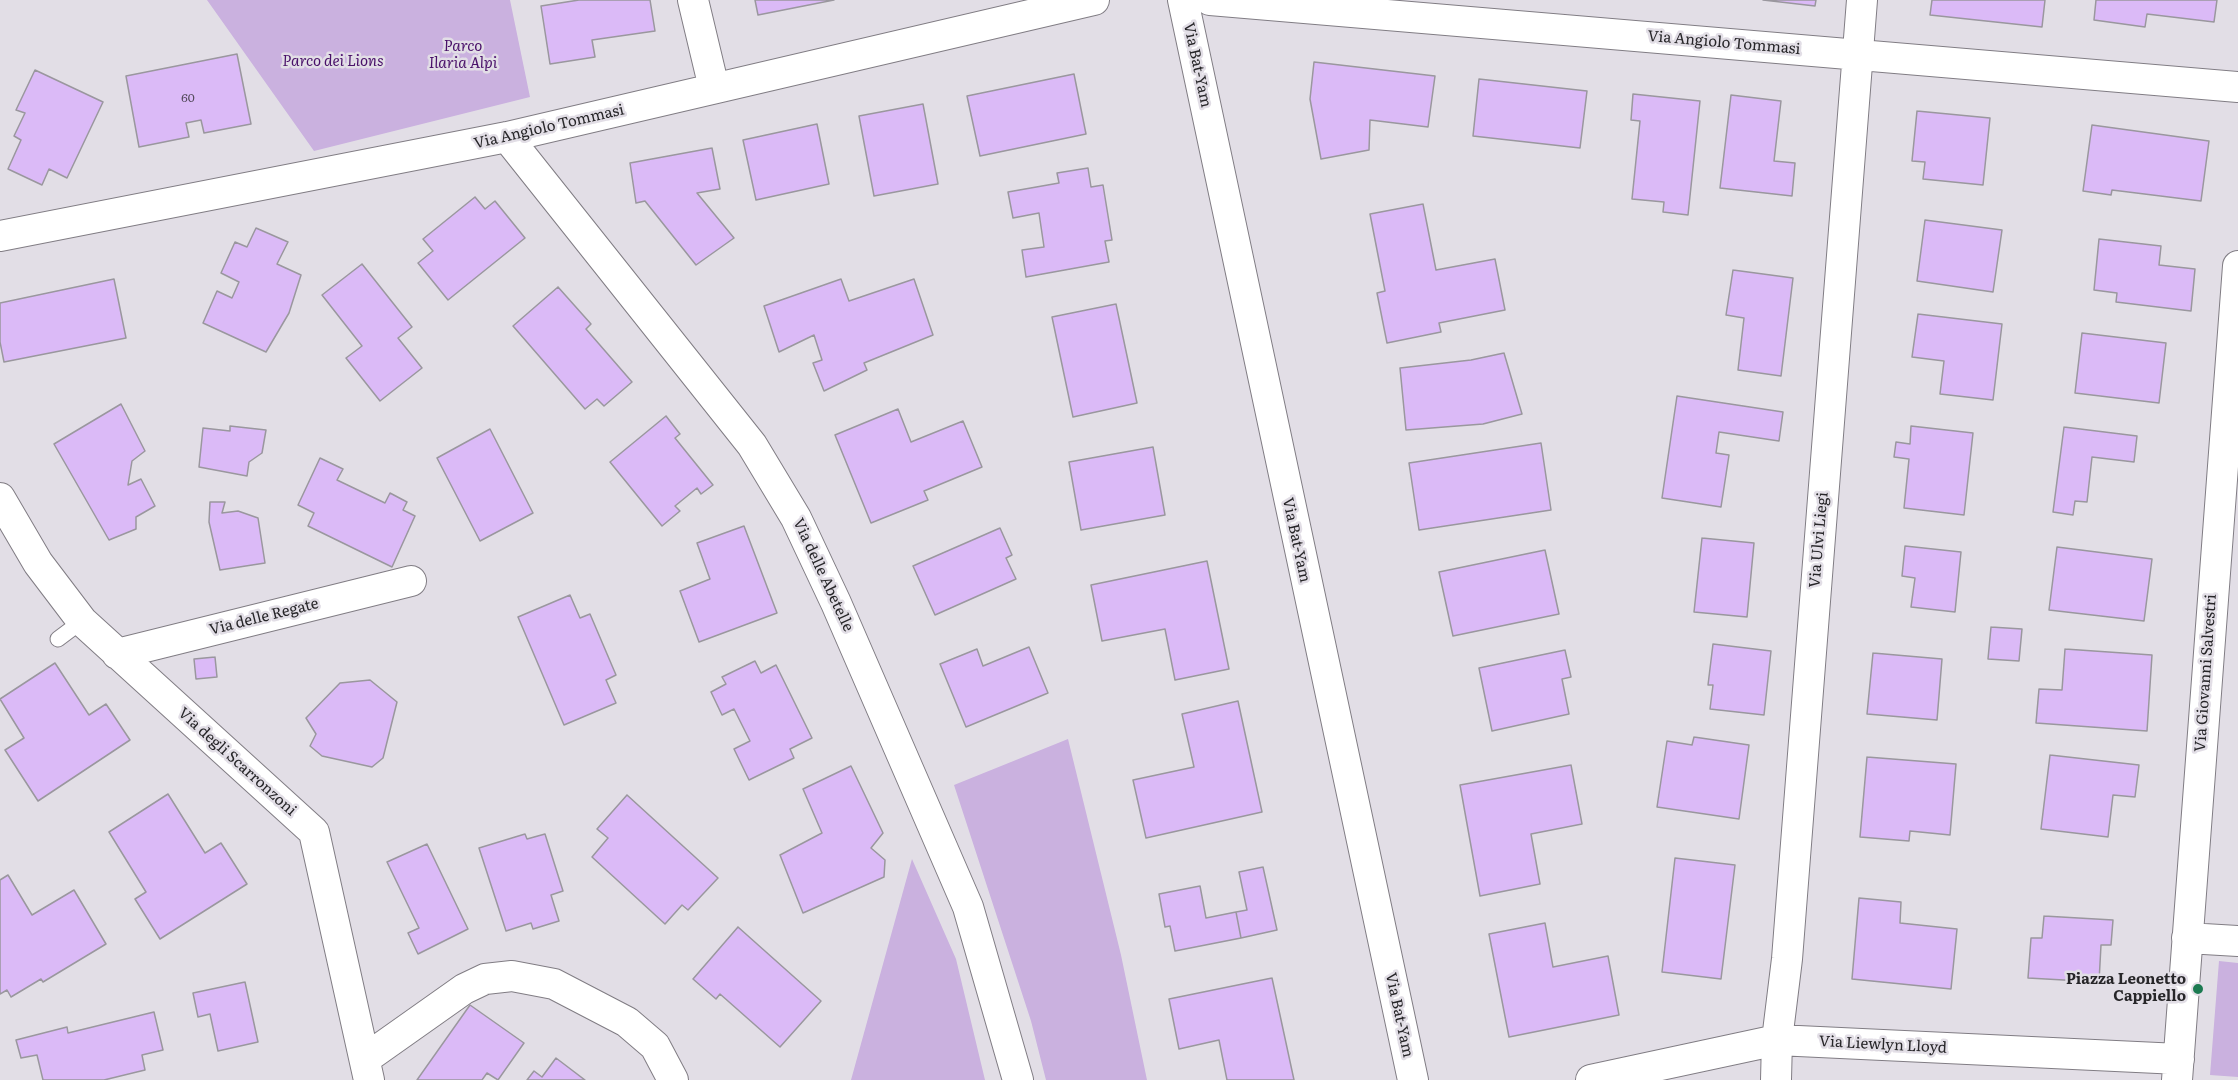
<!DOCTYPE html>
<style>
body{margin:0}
canvas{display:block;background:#e2dee6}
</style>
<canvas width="2238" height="1080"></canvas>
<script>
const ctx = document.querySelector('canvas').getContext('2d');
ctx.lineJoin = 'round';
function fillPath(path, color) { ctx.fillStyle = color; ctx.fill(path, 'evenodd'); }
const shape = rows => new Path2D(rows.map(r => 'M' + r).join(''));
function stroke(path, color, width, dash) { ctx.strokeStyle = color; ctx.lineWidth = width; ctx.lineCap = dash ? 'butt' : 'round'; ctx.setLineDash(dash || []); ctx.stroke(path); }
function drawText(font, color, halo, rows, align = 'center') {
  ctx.font = font + ' Literata,serif'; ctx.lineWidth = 5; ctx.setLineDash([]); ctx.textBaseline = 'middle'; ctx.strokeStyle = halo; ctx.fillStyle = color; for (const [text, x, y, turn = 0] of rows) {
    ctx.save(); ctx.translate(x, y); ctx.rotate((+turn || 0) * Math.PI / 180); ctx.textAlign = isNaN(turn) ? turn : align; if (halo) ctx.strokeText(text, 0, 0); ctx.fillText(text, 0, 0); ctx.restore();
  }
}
fillPath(shape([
 [207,0,510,0,530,97,314,151],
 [1068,739,1121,955,1147,1080,1046,1080,1031,1021,954,785],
 [912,859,956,959,985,1080,851,1080],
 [2219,961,2238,963,2238,1077,2210,1075]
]), '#cab1df');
const building = shape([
 [579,0,650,0,655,31,592,40,595,57,550,64,541,6,579,0],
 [755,0,834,0,758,15,755,0],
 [1763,0,1816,0,1815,6,1763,0],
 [1932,0,2045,0,2042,27,1930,15,1932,0],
 [2096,0,2217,0,2214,22,2147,14,2145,27,2094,20,2096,0],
 [237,54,251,124,204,133,201,120,186,123,189,137,139,147,126,76,237,54],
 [1314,62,1435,76,1428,127,1370,120,1369,150,1321,159,1310,99,1314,62],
 [35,70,103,102,67,178,49,169,42,185,8,169,21,140,14,136,25,113,16,110,35,70],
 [1074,74,1086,134,980,156,967,96,1074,74],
 [1479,79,1587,91,1580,148,1473,136,1479,79],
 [1633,94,1700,101,1688,215,1663,212,1664,202,1632,199,1640,121,1631,120,1633,94],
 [1731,95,1781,101,1774,161,1795,163,1792,196,1720,188,1731,95],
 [923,104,938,184,874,196,859,116,923,104],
 [1917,111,1990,118,1983,185,1923,179,1925,162,1912,161,1917,111],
 [817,124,829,184,756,200,743,140,817,124],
 [2092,125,2209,141,2201,201,2112,190,2111,195,2083,191,2092,125],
 [712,148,720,189,697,193,734,238,696,265,645,201,636,203,630,163,712,148],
 [1088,168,1091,187,1103,185,1112,240,1105,241,1109,262,1026,277,1022,250,1044,247,1039,213,1013,218,1008,192,1059,183,1057,173,1088,168],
 [475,197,485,209,495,201,525,238,448,300,418,263,433,251,423,239,475,197],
 [1423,204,1436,270,1495,259,1505,310,1439,323,1441,332,1387,343,1377,293,1385,291,1370,214,1423,204],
 [1925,220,2002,230,1993,292,1917,281,1925,220],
 [256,228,288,242,277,264,301,275,289,313,266,352,203,323,217,291,232,298,239,282,221,273,235,242,247,247,256,228],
 [2099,239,2161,246,2159,265,2195,269,2191,311,2116,302,2117,293,2094,290,2099,239],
 [362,264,412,327,398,338,422,368,380,401,346,358,362,346,322,295,362,264],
 [1733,270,1793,278,1781,376,1738,370,1744,318,1726,315,1733,270],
 [114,279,126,338,4,362,0,342,0,303,114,279],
 [841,279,849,301,914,279,933,335,864,363,867,370,824,391,813,363,822,360,814,335,779,352,764,306,841,279],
 [558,287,591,324,586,329,632,382,604,406,597,399,585,409,513,326,558,287],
 [1116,304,1137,403,1073,417,1052,317,1116,304],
 [1918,314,2002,324,1993,400,1940,394,1944,361,1912,357,1918,314],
 [2082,333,2166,343,2159,403,2075,393,2082,333],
 [1504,353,1522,414,1483,424,1406,430,1400,368,1471,360,1504,353],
 [1677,396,1783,412,1779,441,1719,432,1716,453,1729,455,1721,507,1662,498,1677,396],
 [121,404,145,451,132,461,128,485,141,479,155,506,136,517,136,529,109,540,54,444,121,404],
 [898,409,911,442,963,421,982,467,924,491,928,500,871,523,835,435,898,409],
 [666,416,680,434,675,438,713,485,701,494,697,488,675,506,680,511,662,526,610,462,666,416],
 [230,426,266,430,262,453,249,462,247,476,199,467,203,428,230,431,230,426],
 [1911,426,1973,433,1964,515,1904,508,1909,459,1894,457,1896,442,1910,444,1911,426],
 [2064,427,2137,436,2134,462,2092,457,2087,502,2075,501,2073,515,2053,512,2064,427],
 [490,429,533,513,480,541,437,458,490,429],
 [1541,443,1551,510,1419,530,1409,463,1541,443],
 [1153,447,1165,515,1081,530,1069,462,1153,447],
 [320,458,343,469,337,480,385,503,390,493,407,502,403,510,415,516,392,567,308,526,314,513,298,505,320,458],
 [210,502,225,502,222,513,238,511,258,518,265,563,220,570,209,522,210,502],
 [744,526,777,613,699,642,680,591,710,579,697,543,744,526],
 [1000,528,1012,555,1006,558,1016,579,935,615,913,566,1000,528],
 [1702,538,1754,543,1747,617,1694,612,1702,538],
 [1905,546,1961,552,1955,612,1911,607,1915,578,1902,576,1905,546],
 [2057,547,2152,559,2144,621,2049,610,2057,547],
 [1545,550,1559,614,1453,636,1439,572,1545,550],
 [1207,561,1229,669,1175,680,1165,629,1102,641,1091,585,1207,561],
 [570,595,580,618,590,614,616,675,606,680,616,703,564,725,518,617,570,595],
 [1991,627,2022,629,2019,661,1988,659,1991,627],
 [1713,644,1771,651,1764,715,1710,709,1713,685,1708,685,1713,644],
 [1029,647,1048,693,966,727,940,664,977,649,983,666,1029,647],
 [2065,649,2152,655,2147,731,2036,723,2039,689,2062,690,2065,649],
 [1565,650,1571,677,1562,679,1569,714,1492,731,1479,668,1565,650],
 [1873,653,1942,659,1937,720,1867,714,1873,653],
 [215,657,217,677,196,679,194,659,215,657],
 [755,661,761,673,776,665,812,738,790,749,794,758,749,780,734,749,750,741,734,709,722,715,711,692,726,684,722,677,755,661],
 [55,663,89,715,106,704,130,740,38,801,5,750,24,738,0,699,55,663],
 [370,680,397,702,383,758,372,767,322,756,310,746,316,734,306,718,340,683,370,680],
 [1238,701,1262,812,1146,838,1133,780,1194,767,1182,714,1238,701],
 [1694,737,1749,745,1739,819,1657,807,1667,741,1692,745,1694,737],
 [2050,755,2139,765,2135,797,2113,795,2108,837,2041,829,2050,755],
 [1867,757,1956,764,1950,835,1910,831,1909,841,1860,837,1867,757],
 [1571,765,1582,824,1531,834,1540,884,1480,896,1460,785,1571,765],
 [851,766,883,833,871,848,885,860,884,877,803,913,780,855,822,833,803,789,851,766],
 [168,794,205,853,221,843,247,884,160,939,135,899,146,892,109,832,168,794],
 [627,795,718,878,688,910,682,905,665,924,592,857,608,838,597,829,627,795],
 [525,834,527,839,545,834,563,891,551,895,559,921,533,929,531,923,506,931,479,848,525,834],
 [427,844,468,929,418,954,408,933,419,928,387,862,427,844],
 [1675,858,1735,865,1721,979,1662,972,1675,858],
 [1263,867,1277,930,1241,938,1236,912,1247,910,1239,872,1263,867],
 [8,875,32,915,74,890,106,944,43,982,41,979,11,997,7,990,0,994,0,880,8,875],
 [1200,886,1206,918,1236,912,1241,938,1175,951,1170,926,1165,927,1159,894,1200,886],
 [1859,898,1901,902,1900,923,1957,929,1951,989,1852,979,1859,898],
 [2044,916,2113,920,2111,945,2101,945,2099,982,2028,978,2031,938,2042,938,2044,916],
 [1545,923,1553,967,1608,956,1619,1015,1509,1037,1489,934,1545,923],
 [738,927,821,1001,780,1047,720,994,716,999,693,979,738,927],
 [1272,978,1294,1080,1227,1080,1219,1040,1179,1049,1169,999,1272,978],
 [245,982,258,1042,218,1051,210,1014,198,1017,193,993,245,982],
 [470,1005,524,1043,498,1080,487,1073,482,1080,417,1080,470,1005],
 [154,1012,163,1050,142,1055,145,1070,104,1080,43,1080,37,1055,21,1058,16,1040,67,1027,68,1033,154,1012],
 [556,1058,585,1080,527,1080,534,1071,542,1077,556,1058]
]);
fillPath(building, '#dbbaf7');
stroke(building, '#9a979e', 1.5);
const service = shape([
 [58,639,82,621]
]);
const minor = shape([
 [693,0,714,88],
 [1183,0,1413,1080],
 [1210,0,2238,87],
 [507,137,752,445,796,518,836,603,968,907,1018,1080],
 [0,236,507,137,1094,0],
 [0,498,38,563,82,621,314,832,369,1080],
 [117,654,411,581],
 [2187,938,2238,941],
 [365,1059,464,989,485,979,512,976,554,984,627,1022,655,1046,673,1080],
 [1591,1080,1777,1040,2179,1059],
 [1776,1080,1777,1040,1787,959,1862,0],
 [2177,1080,2238,266]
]);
stroke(service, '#817d84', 17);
stroke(minor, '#817d84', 32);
stroke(service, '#fff', 15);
stroke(minor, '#fff', 30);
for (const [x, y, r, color] of [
 [2198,989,6,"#1c7a51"]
]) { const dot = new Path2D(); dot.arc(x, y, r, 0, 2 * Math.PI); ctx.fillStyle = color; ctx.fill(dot); stroke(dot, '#e2dee6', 2); }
drawText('12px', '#544b5c', null, [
 ["60",188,98]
]);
drawText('15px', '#272629', '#e2dee6', [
 ["Via Angiolo Tommasi",1724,43,5],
 ["Via Bat-Yam",1197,65,78],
 ["Via Angiolo Tommasi",549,127,-13],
 ["Via Bat-Yam",1296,540,78],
 ["Via Ulvi Liegi",1819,540,-85],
 ["Via delle Abetelle",823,575,65],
 ["Via delle Regate",264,617,-14],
 ["Via Giovanni Salvestri",2206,673,-86],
 ["Via degli Scarronzoni",237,762,42],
 ["Via Bat-Yam",1399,1015,78],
 ["Via Liewlyn Lloyd",1883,1045,3]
]);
drawText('italic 15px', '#491069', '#e2dee6', [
 ["Parco",463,47],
 ["Ilaria Alpi",463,64],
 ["Parco dei Lions",333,62]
]);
drawText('bold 15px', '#272629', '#e2dee6', [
 ["Piazza Leonetto",2186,980],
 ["Cappiello",2186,997]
], 'right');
</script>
